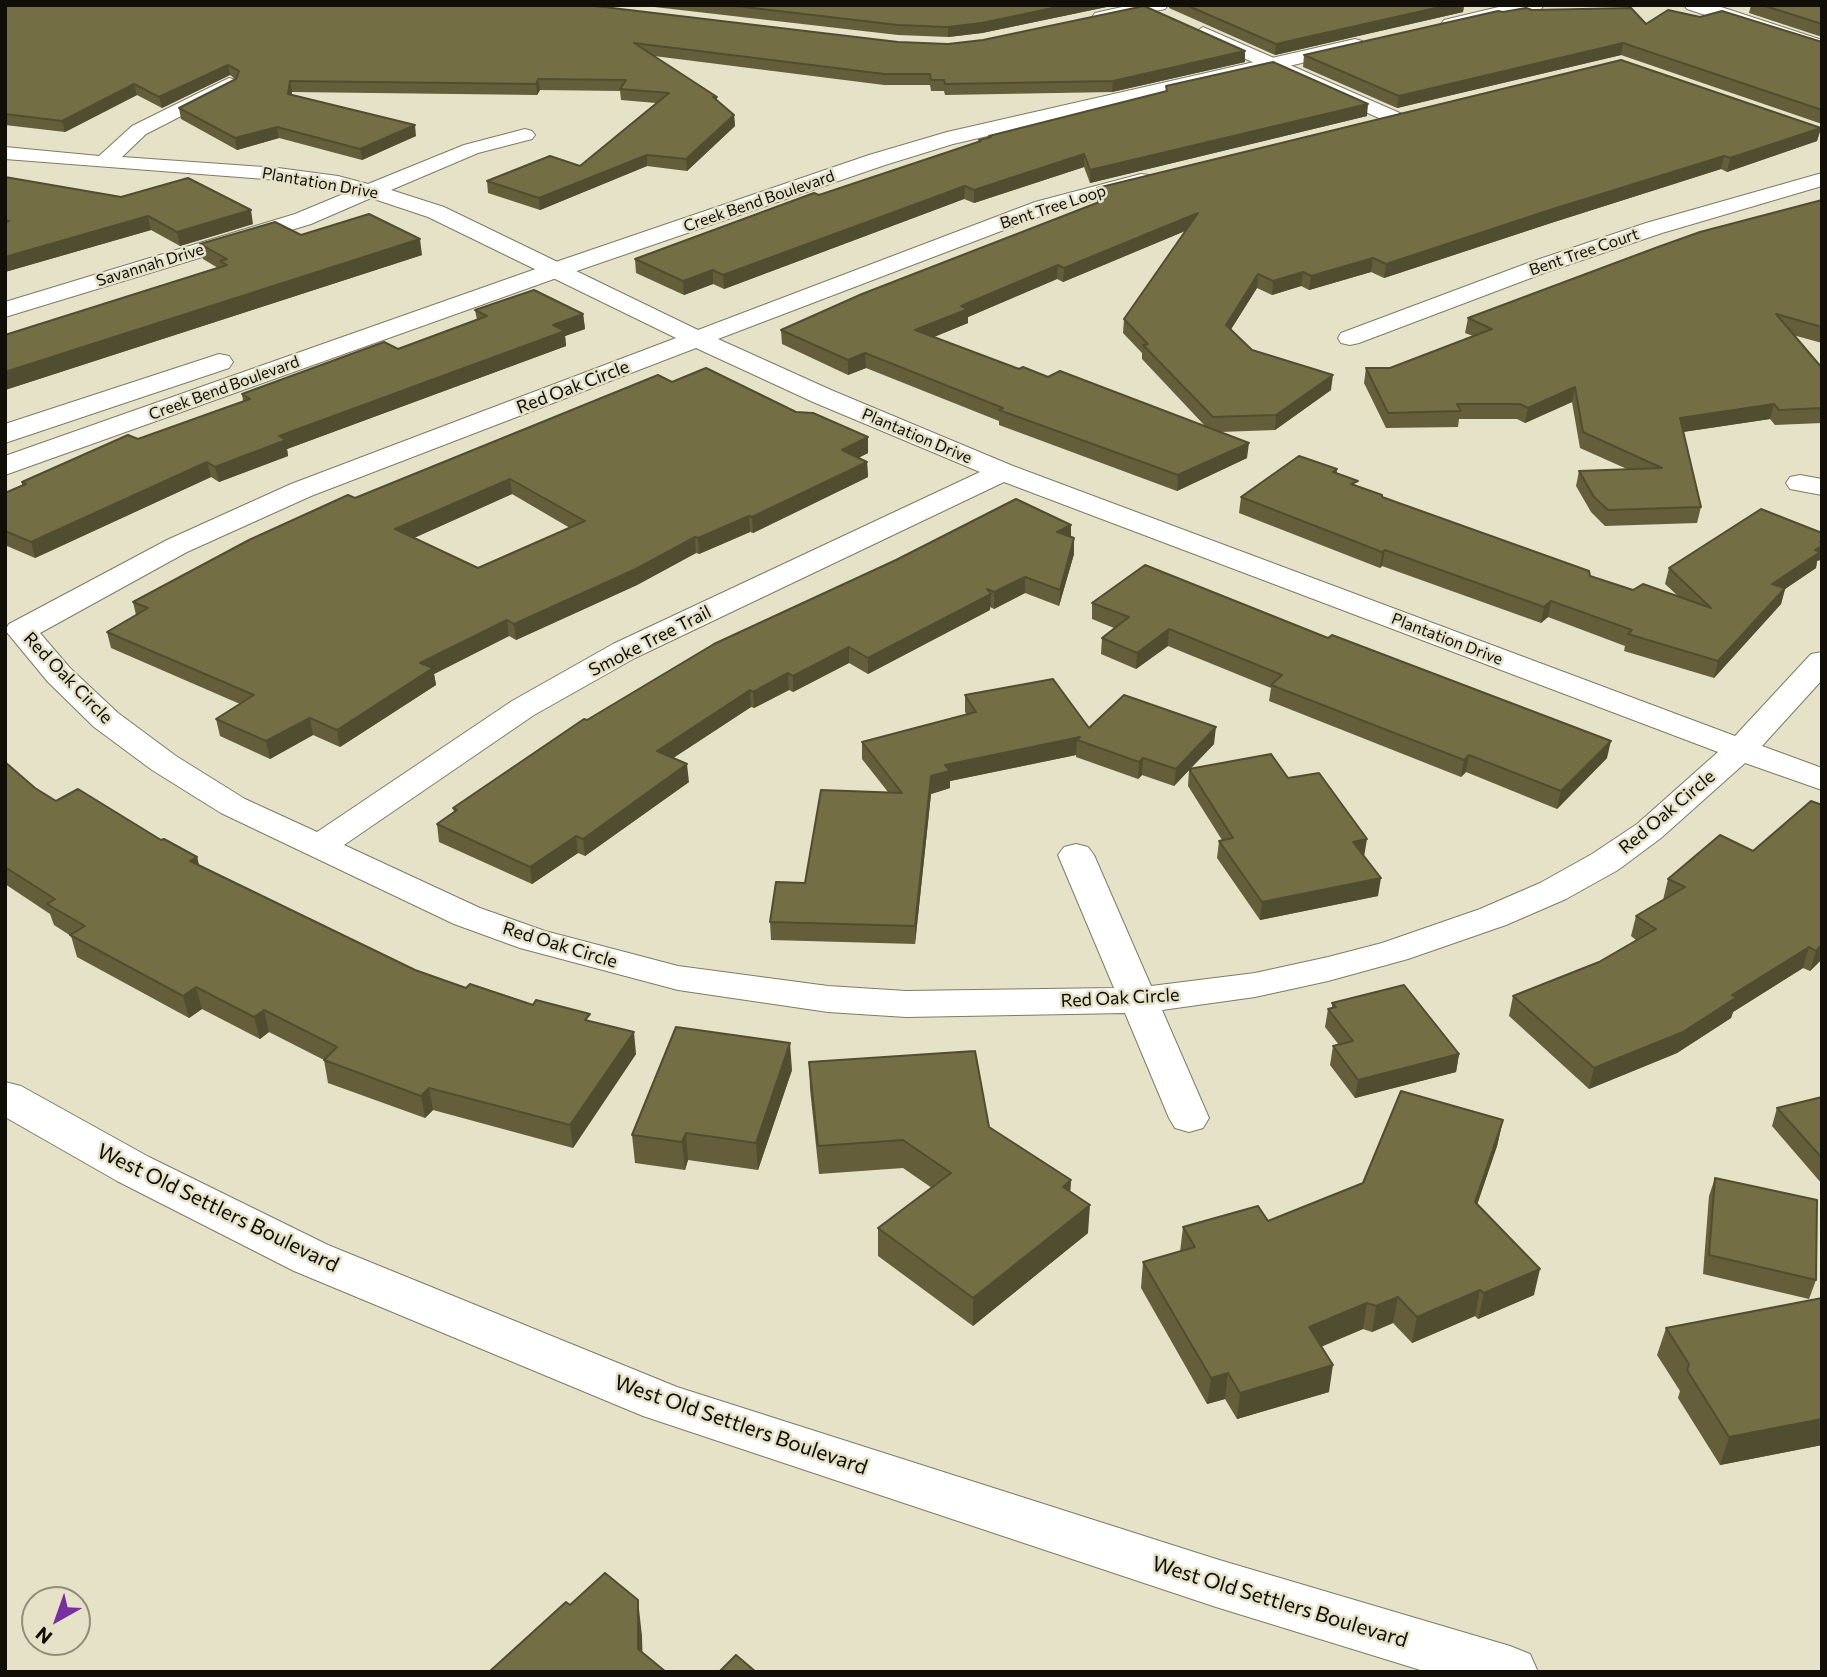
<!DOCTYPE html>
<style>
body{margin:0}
#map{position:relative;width:1827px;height:1677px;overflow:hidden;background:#e5e2c8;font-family:Commissioner,sans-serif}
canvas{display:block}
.frame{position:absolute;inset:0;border:7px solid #100e06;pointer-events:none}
.north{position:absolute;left:21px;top:1586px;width:70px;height:70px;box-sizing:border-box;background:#e5e2c8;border:2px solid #908d7a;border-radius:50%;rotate:220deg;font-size:19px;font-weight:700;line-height:28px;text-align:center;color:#100e06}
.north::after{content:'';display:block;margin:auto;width:24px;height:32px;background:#7a2fa1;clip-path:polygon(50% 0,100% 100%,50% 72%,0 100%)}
</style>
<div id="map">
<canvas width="1827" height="1677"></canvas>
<div class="frame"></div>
<div class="north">N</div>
</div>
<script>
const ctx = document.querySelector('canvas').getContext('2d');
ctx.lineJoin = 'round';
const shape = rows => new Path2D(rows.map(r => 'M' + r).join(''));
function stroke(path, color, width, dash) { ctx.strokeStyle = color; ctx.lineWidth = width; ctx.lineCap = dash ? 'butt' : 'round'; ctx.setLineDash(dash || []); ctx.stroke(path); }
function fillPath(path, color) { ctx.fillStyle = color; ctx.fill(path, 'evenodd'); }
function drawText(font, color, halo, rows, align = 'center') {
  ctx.font = font + ' Commissioner,sans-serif'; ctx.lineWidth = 5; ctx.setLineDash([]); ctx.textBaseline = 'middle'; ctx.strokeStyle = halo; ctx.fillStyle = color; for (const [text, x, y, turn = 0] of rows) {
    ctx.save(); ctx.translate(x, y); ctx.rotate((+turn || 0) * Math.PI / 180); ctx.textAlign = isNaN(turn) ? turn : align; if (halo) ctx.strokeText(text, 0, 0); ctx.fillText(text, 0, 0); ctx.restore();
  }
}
const street = shape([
 [1131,5,1168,5,1165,9,1101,22,1092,17,1095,13,1131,5],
 [1203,27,1402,114,1405,118,1402,122,1395,124,1388,122,1196,37,1194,33,1203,27],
 [229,78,236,80,239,84,236,88,146,134,122,157,278,168,338,176,368,184,464,145,525,129,532,131,535,135,532,139,478,153,391,190,444,207,698,330,1035,202,1141,174,1149,175,1152,180,1149,185,1051,212,718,339,831,390,1013,466,1735,736,1811,654,1822,652,1822,680,1762,746,1822,768,1822,790,1745,763,1661,838,1618,870,1566,899,1506,925,1408,959,1328,981,1255,997,1162,1010,1209,1118,1203,1128,1189,1132,1175,1128,1169,1118,1125,1013,906,1017,828,1012,678,990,520,948,454,924,221,813,152,770,94,727,48,682,5,630,9,624,167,540,291,484,676,338,428,217,371,198,311,224,5,317,5,302,295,214,348,192,278,180,5,159,5,147,99,156,132,126,229,78],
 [696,348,813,402,980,472,613,644,512,701,317,832,245,799,176,756,118,713,70,668,40,633,187,552,311,496,696,348],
 [1004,482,1718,752,1637,824,1592,854,1540,883,1480,909,1382,943,1328,957,1255,973,1151,986,1094,855,1088,847,1076,844,1064,847,1058,855,1114,988,906,991,828,986,678,966,545,931,480,908,344,845,534,715,635,658,1004,482],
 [1822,173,1822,186,1662,233,1544,273,1359,343,1350,345,1341,343,1338,338,1341,333,1528,263,1646,223,1822,173],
 [1800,475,1822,479,1822,495,1790,489,1786,483,1790,477,1800,475]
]);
const secondary = shape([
 [1507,5,1544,5,1541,9,1451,30,1444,28,1441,24,1444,20,1507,5],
 [1684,5,1715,5,1822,40,1822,53,1687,9,1684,5],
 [1355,39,1362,41,1365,45,1362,49,953,144,885,165,565,275,5,475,5,456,547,265,869,155,947,132,1355,39],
 [219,354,229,356,233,362,229,368,5,443,5,424,219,354],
 [5,1082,21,1086,149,1157,328,1245,677,1387,1216,1559,1510,1646,1530,1654,1538,1672,1427,1672,1216,1607,643,1416,294,1271,117,1181,5,1117,5,1082]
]);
stroke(street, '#7e7b64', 2);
stroke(secondary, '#7e7b64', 2);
fillPath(street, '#fff');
fillPath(secondary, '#fff');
fillPath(shape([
 [5,5,948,44,1245,51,1245,62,1112,92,945,95,944,91,931,91,930,85,884,85,654,56,717,97,717,101,734,115,735,126,687,171,647,166,540,210,488,193,487,181,580,166,656,103,621,100,620,91,540,90,537,95,292,92,291,95,416,136,362,160,279,138,237,150,181,119,179,108,235,79,230,75,162,108,137,95,65,132,5,125],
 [637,5,1116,5,982,33,948,37,898,35],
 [1169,5,1464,5,1463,12,1275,55,1169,8],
 [1751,5,1822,5,1822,37,1749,13],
 [1532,10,1646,24,1822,42,1822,124,1621,55,1397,108,1303,67,1304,55,1503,12],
 [1166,86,1367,116,1090,183,1084,167,974,203,964,199,724,289,713,284,684,295,636,273,635,259,819,195,979,142,979,140,989,138,989,136,1166,91],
 [1821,128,1817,141,1727,172,1721,169,1551,223,1384,278,1371,272,1309,290,1301,286,1272,295,1257,288,1231,329,1252,350,1331,390,1275,430,1220,432,1247,458,1177,491,999,425,999,421,866,368,848,375,782,344,781,330,1097,203,1097,188],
 [1185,231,1124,319,1123,333,1142,353,1142,359,1206,427,1019,369,933,337,968,323,968,317,1057,279,1063,282],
 [5,177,253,224,180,246,151,230,5,272],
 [1822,200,1822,343,1793,335,1822,368,1822,423,1775,425,1770,419,1683,432,1701,507,1697,523,1605,526,1591,512,1576,486,1579,471,1627,469,1580,448,1572,402,1525,423,1517,419,1459,419,1458,427,1386,428,1364,383,1366,368,1390,368,1473,336,1465,333,1468,318],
 [301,235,422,255,5,390,5,335,218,268,203,259,200,244],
 [475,310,583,314,585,329,565,336,566,346,287,449,288,456,219,482,211,477,35,558,7,546,5,548,5,493,22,485,22,482,243,401,242,394,398,349,477,320],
 [672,382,868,453,858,458,867,462,868,477,753,533,750,532,699,554,696,553,637,585,516,640,509,636,434,674,436,685,340,747,313,735,270,759,220,736,216,719,240,704,111,648,107,632,136,615,133,602,355,498],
 [512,494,570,528,478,568,414,538],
 [1337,469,1337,474,1357,486,1382,497,1590,576,1633,590,1679,597,1665,584,1669,568,1822,533,1822,554,1820,560,1817,561,1816,568,1785,589,1781,604,1714,678,1624,651,1625,646,1548,617,1541,623,1382,566,1380,568,1239,513,1241,497],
 [1071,537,1074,538,1074,554,1059,606,1025,593,994,609,990,607,990,610,868,674,849,663,793,692,789,690,754,708,751,707,673,758,689,782,585,856,578,853,532,884,439,842,437,824,454,812,453,808,587,720],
 [1092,603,1607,758,1557,809,1466,772,1461,777,1269,701,1271,688,1168,646,1136,669,1101,654,1102,638,1114,628,1092,619],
 [965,695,1089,728,1214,744,1190,769,1288,778,1364,856,1378,896,1260,920,1217,858,1219,841,1222,840,1188,786,1189,770,1174,786,1142,775,1138,779,1076,757,1076,755,950,781,950,788,931,794,915,944,771,940,770,922,888,792,862,759,862,742,967,715,965,712],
 [5,762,35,788,56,801,161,840,197,857,199,865,415,970,466,988,533,1005,590,1021,636,1054,573,1148,433,1110,425,1118,328,1083,324,1060,269,1032,260,1039,202,1009,189,1018,77,957,71,936,54,925,50,914,5,884],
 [1753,851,1822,959,1810,971,1803,968,1733,1012,1731,1018,1677,1053,1589,1089,1509,1016,1513,996,1599,962,1636,940,1631,936,1636,916,1663,900,1668,879],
 [1332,1003,1459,1054,1456,1072,1355,1098,1330,1065,1333,1046,1339,1045,1325,1027,1328,1009,1332,1008],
 [809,1062,989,1127,1071,1180,1070,1192,1088,1233,973,1326,878,1256,878,1228,932,1188,903,1168,819,1174,810,1089],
 [792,1070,758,1170,688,1160,685,1170,635,1163,632,1135],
 [1822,1097,1822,1184,1772,1126,1777,1108],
 [1503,1120,1497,1146,1477,1205,1534,1295,1478,1319,1475,1316,1412,1343,1393,1323,1372,1332,1363,1329,1321,1347,1329,1392,1237,1419,1225,1399,1207,1404,1141,1288,1143,1262,1180,1252,1183,1227,1268,1221,1363,1183],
 [1715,1178,1816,1280,1809,1299,1703,1274,1709,1196],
 [1822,1298,1822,1445,1720,1465,1678,1398,1680,1391,1657,1355,1666,1328]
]), '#645f3a');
fillPath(shape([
 [1067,5,1116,5,982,33,948,37,948,27],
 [1449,5,1464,5,1463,12,1275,55,1276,44],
 [1623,43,1621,55,1397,108,1399,96],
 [1245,51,1245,62,1112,92,1113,81],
 [228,65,230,75,162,108,159,97],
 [538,79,540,90,537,95,536,84],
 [290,81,292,92,290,105,288,94],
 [134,84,137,95,65,132,62,121],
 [1368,104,1367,116,1090,183,1090,170],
 [734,115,735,126,687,171,686,159],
 [415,125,416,136,362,160,360,149],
 [277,127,279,138,237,150,235,138],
 [1821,128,1817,141,1727,172,1730,158],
 [1084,154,1084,167,974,203,974,190],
 [647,155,647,166,540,210,539,198],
 [1724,156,1721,169,1551,223,1384,278,1386,264,1553,209],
 [965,186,964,199,724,289,723,275],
 [251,210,253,224,180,246,177,232],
 [1198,213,1197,226,1063,282,1064,268],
 [148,216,151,230,5,272,5,257],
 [420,239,422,255,5,390,5,372],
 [1373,258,1371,272,1309,290,1311,276],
 [1058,265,1057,279,968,317,968,323,915,345,915,330,961,306],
 [713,270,713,284,684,295,683,281],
 [1303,272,1301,286,1272,295,1273,281],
 [1258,274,1257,288,1225,339,1226,325],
 [583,314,585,329,565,336,566,346,287,449,288,456,219,482,215,467,279,436,553,325],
 [865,353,866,368,848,375,848,360],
 [1333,375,1331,390,1275,430,1276,415],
 [1575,387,1572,402,1525,423,1528,408],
 [1774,404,1770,419,1676,433,1680,418],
 [868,437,868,453,842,466,842,450],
 [1249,443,1247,458,1177,491,1178,475],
 [207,462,211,477,35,558,31,542],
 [867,462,868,477,753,533,752,517],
 [510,479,512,494,398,545,395,529],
 [749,516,750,532,699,554,698,538],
 [1071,525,1071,541,1057,532],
 [695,537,696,553,637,585,516,640,514,624],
 [1074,538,1074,554,1059,606,1060,590],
 [1822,541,1822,554,1820,560,1817,561,1816,568,1785,589,1781,604,1714,678,1718,661,1772,584,1815,550],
 [1385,550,1382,566,1380,568,1382,552],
 [1025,577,1025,593,994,609,994,592],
 [991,594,990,610,868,674,868,658],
 [1551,601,1548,617,1541,623,1544,607],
 [507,620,509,636,434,674,436,685,340,747,337,730,420,663],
 [1169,629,1168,646,1136,669,1137,653],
 [849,647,849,663,793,692,793,676],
 [788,673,789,690,754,708,753,692],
 [750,690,751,707,658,768,657,751],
 [310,718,313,735,270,759,266,741],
 [1216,727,1214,744,1174,786,1176,769],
 [1080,737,1077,740,1076,755,950,781,950,788,931,794,915,944,915,926,931,776,945,765],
 [1611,741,1607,758,1557,809,1561,791],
 [1469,755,1466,772,1461,777,1464,760],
 [1143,758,1142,775,1138,779,1139,762],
 [687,764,689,782,585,856,583,839],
 [576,836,578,853,532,884,530,867],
 [1367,839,1364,857,1353,842],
 [197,857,202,878,190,861],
 [1381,878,1378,896,1260,920,1262,902],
 [1822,945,1822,959,1810,971,1816,951],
 [1809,947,1803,968,1733,1012,1731,1018,1677,1053,1589,1089,1594,1068,1732,995],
 [196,987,202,1009,189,1018,183,996],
 [264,1010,269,1032,260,1039,254,1017],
 [634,1032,636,1054,573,1148,570,1125],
 [790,1043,792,1070,758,1170,756,1143],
 [1459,1054,1456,1072,1355,1098,1358,1080],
 [429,1088,433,1110,425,1118,421,1096],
 [1503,1120,1497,1146,1469,1228,1475,1202],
 [686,1133,688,1160,685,1170,682,1142],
 [1071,1180,1069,1208,1063,1187],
 [1090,1205,1088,1233,973,1326,973,1298],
 [1540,1269,1534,1295,1478,1319,1484,1293],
 [1480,1290,1475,1316,1412,1343,1417,1317],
 [1398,1297,1393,1323,1372,1332,1376,1306],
 [1367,1303,1363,1329,1305,1353,1309,1327],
 [1333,1365,1329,1392,1237,1419,1240,1393],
 [1228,1373,1225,1399,1207,1404,1211,1378],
 [1822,1419,1822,1445,1720,1465,1729,1437],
 [638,1600,642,1636,643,1672,638,1649]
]), '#514d30');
const building = shape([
 [5,5,587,5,898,42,948,44,983,40,1144,6,1245,51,1113,81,945,84,944,80,931,80,930,74,884,74,634,43,717,97,713,97,734,115,686,159,647,155,539,198,487,181,550,156,580,166,669,93,620,89,626,80,538,79,536,84,290,81,288,94,415,125,360,149,277,127,235,138,179,108,236,79,239,71,228,65,159,97,134,84,62,121,5,114,5,5],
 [727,5,1067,5,982,23,948,27,898,25,727,5],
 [1186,5,1449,5,1276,44,1186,5],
 [1762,5,1822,5,1822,24,1762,5],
 [1526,8,1532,10,1631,8,1646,24,1668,10,1700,17,1722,11,1822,42,1822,110,1623,43,1399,96,1304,55,1498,11,1503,12,1526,8],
 [1621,60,1821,128,1730,158,1724,156,1553,209,1386,264,1373,258,1311,276,1303,272,1273,281,1258,274,1226,325,1252,350,1333,375,1276,415,1213,417,1143,345,1148,344,1124,319,1198,213,1064,268,1058,265,961,306,968,309,915,330,1019,369,1023,367,1048,377,1060,371,1249,443,1178,475,999,410,1003,408,865,353,848,360,781,330,862,294,1102,201,1097,188,1621,60],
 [1273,62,1368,104,1090,170,1084,154,974,190,965,186,723,275,713,270,683,281,635,259,814,193,819,195,981,141,979,140,991,137,989,136,1167,91,1166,86,1273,62],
 [5,177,121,197,188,178,251,210,177,232,148,216,5,257,5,222,9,221,5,220,5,177],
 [1822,200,1822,327,1776,314,1822,368,1822,408,1779,410,1774,404,1680,418,1701,507,1608,510,1594,497,1579,471,1662,468,1583,432,1575,387,1528,408,1520,404,1457,404,1461,411,1388,413,1366,368,1390,368,1492,329,1468,318,1658,247,1700,232,1822,200],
 [369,214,420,239,5,372,5,335,227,265,220,261,227,259,200,244,275,222,301,235,369,214],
 [534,290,583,314,553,325,565,331,279,436,286,440,215,467,207,462,31,542,5,531,5,493,26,484,22,482,128,435,138,439,250,399,242,394,384,342,398,349,487,316,475,310,534,290],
 [706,368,796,412,813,413,868,437,842,450,867,462,752,517,749,516,698,538,695,537,636,569,514,624,507,620,420,663,433,668,337,730,310,718,266,741,216,719,254,695,107,632,148,608,133,602,249,540,348,495,355,498,658,375,672,382,706,368],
 [510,479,585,521,478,568,395,529,510,479],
 [1299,456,1337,469,1333,472,1358,481,1351,484,1382,495,1382,497,1589,571,1590,576,1633,590,1643,584,1711,608,1669,568,1761,509,1822,533,1822,541,1820,542,1822,543,1822,546,1815,550,1820,552,1772,584,1785,588,1718,661,1628,634,1632,630,1551,601,1544,607,1385,550,1382,552,1241,497,1299,456],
 [1016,499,1071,525,1057,532,1074,538,1060,590,1025,577,994,592,987,589,991,594,868,658,849,647,793,676,788,673,753,692,750,690,657,751,687,764,583,839,576,836,530,867,437,824,457,810,453,808,584,719,587,720,714,644,896,560,1016,499],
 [1145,565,1328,638,1332,635,1611,741,1561,791,1469,755,1464,760,1271,685,1282,675,1169,629,1137,653,1102,638,1129,617,1092,603,1145,565],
 [1053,679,1089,728,1124,695,1216,727,1176,769,1143,758,1139,762,1077,740,1080,737,945,765,950,771,931,776,915,926,770,922,776,882,805,883,821,790,902,793,862,742,976,712,965,695,1053,679],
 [1271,754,1288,778,1319,773,1367,839,1353,842,1381,878,1262,902,1219,841,1233,838,1189,769,1271,754],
 [5,762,35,788,56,801,78,789,161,840,164,839,197,857,190,861,415,970,466,988,470,984,533,1005,536,1000,590,1014,585,1020,634,1032,570,1125,429,1088,421,1096,324,1060,337,1047,264,1010,254,1017,196,987,183,996,70,935,85,926,47,904,55,899,5,867,5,762],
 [1811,801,1822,805,1822,945,1816,951,1809,947,1732,995,1737,997,1683,1032,1594,1068,1513,996,1599,962,1656,929,1636,916,1685,887,1668,879,1720,835,1753,851,1811,801],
 [1404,985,1459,1054,1358,1080,1333,1046,1353,1041,1328,1009,1336,1007,1332,1003,1404,985],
 [676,1027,790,1043,756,1143,686,1133,682,1142,632,1135,676,1027],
 [975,1051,989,1127,1071,1180,1063,1187,1090,1205,973,1298,878,1228,951,1173,903,1140,818,1146,809,1062,975,1051],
 [1401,1091,1503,1120,1475,1202,1540,1269,1484,1293,1480,1290,1417,1317,1398,1297,1376,1306,1367,1303,1309,1327,1333,1365,1240,1393,1228,1373,1211,1378,1143,1262,1195,1247,1183,1227,1258,1206,1268,1221,1363,1183,1401,1091],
 [1822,1097,1822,1158,1777,1108,1822,1097],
 [1715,1178,1817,1200,1816,1280,1709,1255,1715,1178],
 [1822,1298,1822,1419,1729,1437,1687,1370,1689,1364,1666,1328,1822,1298],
 [605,1573,638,1600,638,1649,666,1672,489,1672,566,1602,570,1605,605,1573],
 [736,1655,756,1672,719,1672,736,1655]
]);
fillPath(building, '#746e44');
stroke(building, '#514d30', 2);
drawText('16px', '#100e06', '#e5e2c8', [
 ["Plantation Drive",320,183,10],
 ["Creek Bend Boulevard",759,201,-19],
 ["Bent Tree Loop",1053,207,-18],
 ["Bent Tree Court",1584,252,-19],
 ["Savannah Drive",150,265,-17],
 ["Creek Bend Boulevard",224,388,-20],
 ["Plantation Drive",917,436,23],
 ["Plantation Drive",1447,639,21]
]);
drawText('18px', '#100e06', '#e5e2c8', [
 ["Red Oak Circle",573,387,-21],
 ["Smoke Tree Trail",650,641,-27],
 ["Red Oak Circle",68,678,46],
 ["Red Oak Circle",1667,812,-40],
 ["Red Oak Circle",560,945,17],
 ["Red Oak Circle",1120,998,-3]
]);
drawText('21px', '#100e06', '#e5e2c8', [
 ["West Old Settlers Boulevard",218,1208,26],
 ["West Old Settlers Boulevard",741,1425,19],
 ["West Old Settlers Boulevard",1280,1602,17]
]);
</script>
